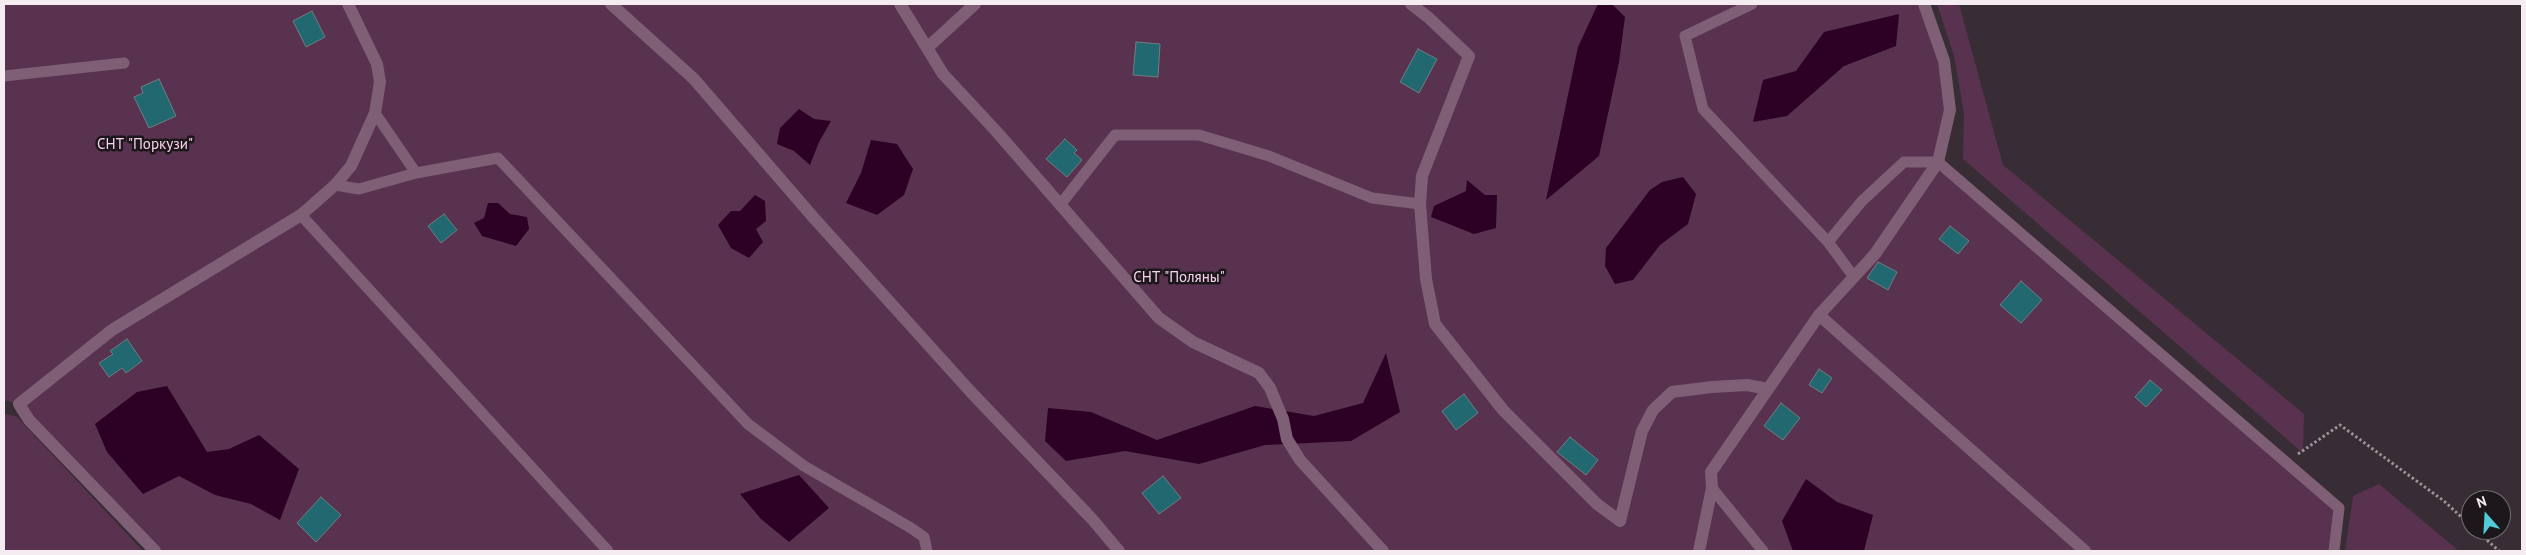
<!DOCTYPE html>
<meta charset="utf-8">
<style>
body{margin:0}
#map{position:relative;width:2526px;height:555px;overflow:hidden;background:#382d34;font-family:"PT Sans",sans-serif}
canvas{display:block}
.frame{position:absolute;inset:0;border:5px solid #f4ecf1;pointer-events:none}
.north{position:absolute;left:2461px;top:490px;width:50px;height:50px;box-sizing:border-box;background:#1c171a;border:1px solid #726c70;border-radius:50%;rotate:341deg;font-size:14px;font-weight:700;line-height:20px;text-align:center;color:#f4ecf1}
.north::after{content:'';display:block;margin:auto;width:18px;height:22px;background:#52cbd9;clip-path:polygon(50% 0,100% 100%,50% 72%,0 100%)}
</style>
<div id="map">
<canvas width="2526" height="555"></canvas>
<div class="frame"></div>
<div class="north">N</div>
</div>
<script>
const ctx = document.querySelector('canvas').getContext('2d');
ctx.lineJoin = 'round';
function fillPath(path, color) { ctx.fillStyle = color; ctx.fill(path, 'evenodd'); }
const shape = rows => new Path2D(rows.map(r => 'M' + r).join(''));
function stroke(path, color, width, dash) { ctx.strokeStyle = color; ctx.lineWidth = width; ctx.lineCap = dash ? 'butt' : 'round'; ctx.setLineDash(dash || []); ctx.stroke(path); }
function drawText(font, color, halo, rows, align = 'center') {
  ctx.font = font + ' "PT Sans",sans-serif'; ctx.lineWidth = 5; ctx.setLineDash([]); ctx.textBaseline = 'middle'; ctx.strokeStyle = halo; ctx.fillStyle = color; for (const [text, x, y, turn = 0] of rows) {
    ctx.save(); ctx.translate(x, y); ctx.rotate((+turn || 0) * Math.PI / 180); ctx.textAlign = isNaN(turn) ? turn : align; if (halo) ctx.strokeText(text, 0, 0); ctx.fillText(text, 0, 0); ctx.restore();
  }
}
fillPath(shape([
 [4,4,1924,4,1950,110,1939,162,2339,508,2334,551,155,551,19,404,4,400],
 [1937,4,1959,4,2003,165,2304,414,2303,453,1963,159,1964,113,1954,56],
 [4,414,16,416,143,551,4,551],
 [2379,484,2459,551,2345,551,2353,496]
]), '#58324f');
fillPath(shape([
 [1598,4,1612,4,1625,17,1619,62,1599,156,1546,200,1578,47],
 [1899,14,1896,46,1844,66,1787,116,1753,122,1763,80,1796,71,1824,32],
 [799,109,814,119,831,121,819,142,810,165,794,151,777,144,780,128],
 [871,140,897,144,913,169,904,195,877,215,846,203,861,173],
 [1683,177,1696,194,1688,224,1660,245,1633,280,1615,284,1605,266,1606,248,1650,190,1662,182],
 [1467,180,1485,195,1497,195,1496,228,1474,234,1431,217,1434,206,1466,191],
 [755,195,765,201,766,221,756,229,763,242,749,258,731,248,718,225,731,211,740,211],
 [488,203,498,203,510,214,527,217,529,229,516,246,482,236,474,223,484,218],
 [1386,353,1400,412,1351,441,1265,445,1199,464,1125,451,1066,461,1045,441,1048,408,1091,412,1157,440,1255,406,1314,416,1363,403],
 [167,386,207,452,229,449,259,435,299,469,280,520,251,504,215,495,179,476,143,494,107,452,95,424,137,392],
 [799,475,829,508,789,542,761,519,740,494],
 [1806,479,1837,502,1873,515,1864,551,1793,551,1782,521]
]), '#2d0026');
const building = shape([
 [312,11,325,37,306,47,293,21,312,11],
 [1136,42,1160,44,1158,77,1133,75,1136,42],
 [1418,49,1437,59,1419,93,1400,82,1418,49],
 [159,79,176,116,149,128,134,97,143,93,141,87,159,79],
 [1065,139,1077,150,1074,153,1082,160,1067,177,1046,159,1065,139],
 [444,214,457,230,441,243,428,226,444,214],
 [1950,226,1969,241,1958,254,1939,239,1950,226],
 [1878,262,1897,272,1888,290,1867,278,1878,262],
 [2021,281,2042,300,2021,323,2000,305,2021,281],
 [127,339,142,361,126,373,122,368,109,377,99,363,113,354,110,351,127,339],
 [1819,369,1832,378,1822,393,1809,385,1819,369],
 [2150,380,2162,390,2146,407,2135,397,2150,380],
 [1464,394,1478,413,1456,430,1442,411,1464,394],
 [1781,403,1800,418,1783,440,1764,426,1781,403],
 [1570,437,1598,460,1586,475,1557,452,1570,437],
 [1163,476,1181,498,1159,514,1142,493,1163,476],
 [321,497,341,515,316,542,297,523,321,497]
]);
fillPath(building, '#216870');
stroke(building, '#6e7f81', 1);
stroke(shape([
 [2298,454,2340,425,2444,501,2471,526],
 [2476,530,2499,551]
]), '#9b9298', 3, [2.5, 2.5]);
stroke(shape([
 [1752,4,1685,36,1703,109,1828,242,1854,277],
 [4,76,124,63],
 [375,113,416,173],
 [335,185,359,189,416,173,498,158,748,424,804,466,911,528,924,537,927,551],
 [1060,205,1115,135,1199,135,1269,156,1372,198,1420,204],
 [301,215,608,551],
 [1828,242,1862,201,1904,162,1938,162,2339,508,2334,551],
 [1712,488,1763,551]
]), '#7e5f76', 11);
stroke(shape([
 [611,4,694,79,813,217,970,391,1092,519,1119,551],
 [900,4,943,74,996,131,1159,318,1193,342,1259,373,1270,388,1283,419,1287,439,1300,460,1383,551],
 [1411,4,1429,18,1469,56,1422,176,1420,204,1426,279,1435,324,1503,410,1597,504,1620,521,1642,431,1653,410,1672,392,1712,387,1747,385,1768,389],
 [927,48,975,4],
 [1819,315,2085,551],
 [155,551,29,420,19,404,112,330,301,215,335,185,351,166,375,113,380,82,377,64,348,4],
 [1699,551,1712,488,1711,472,1819,315,1875,254,1938,162,1950,110,1944,61,1924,4]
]), '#7e5f76', 12);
drawText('15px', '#fad2ef', '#1c171a', [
 ["СНТ \"Поркузи\"",145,145],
 ["СНТ \"Поляны\"",1179,278]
]);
</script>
